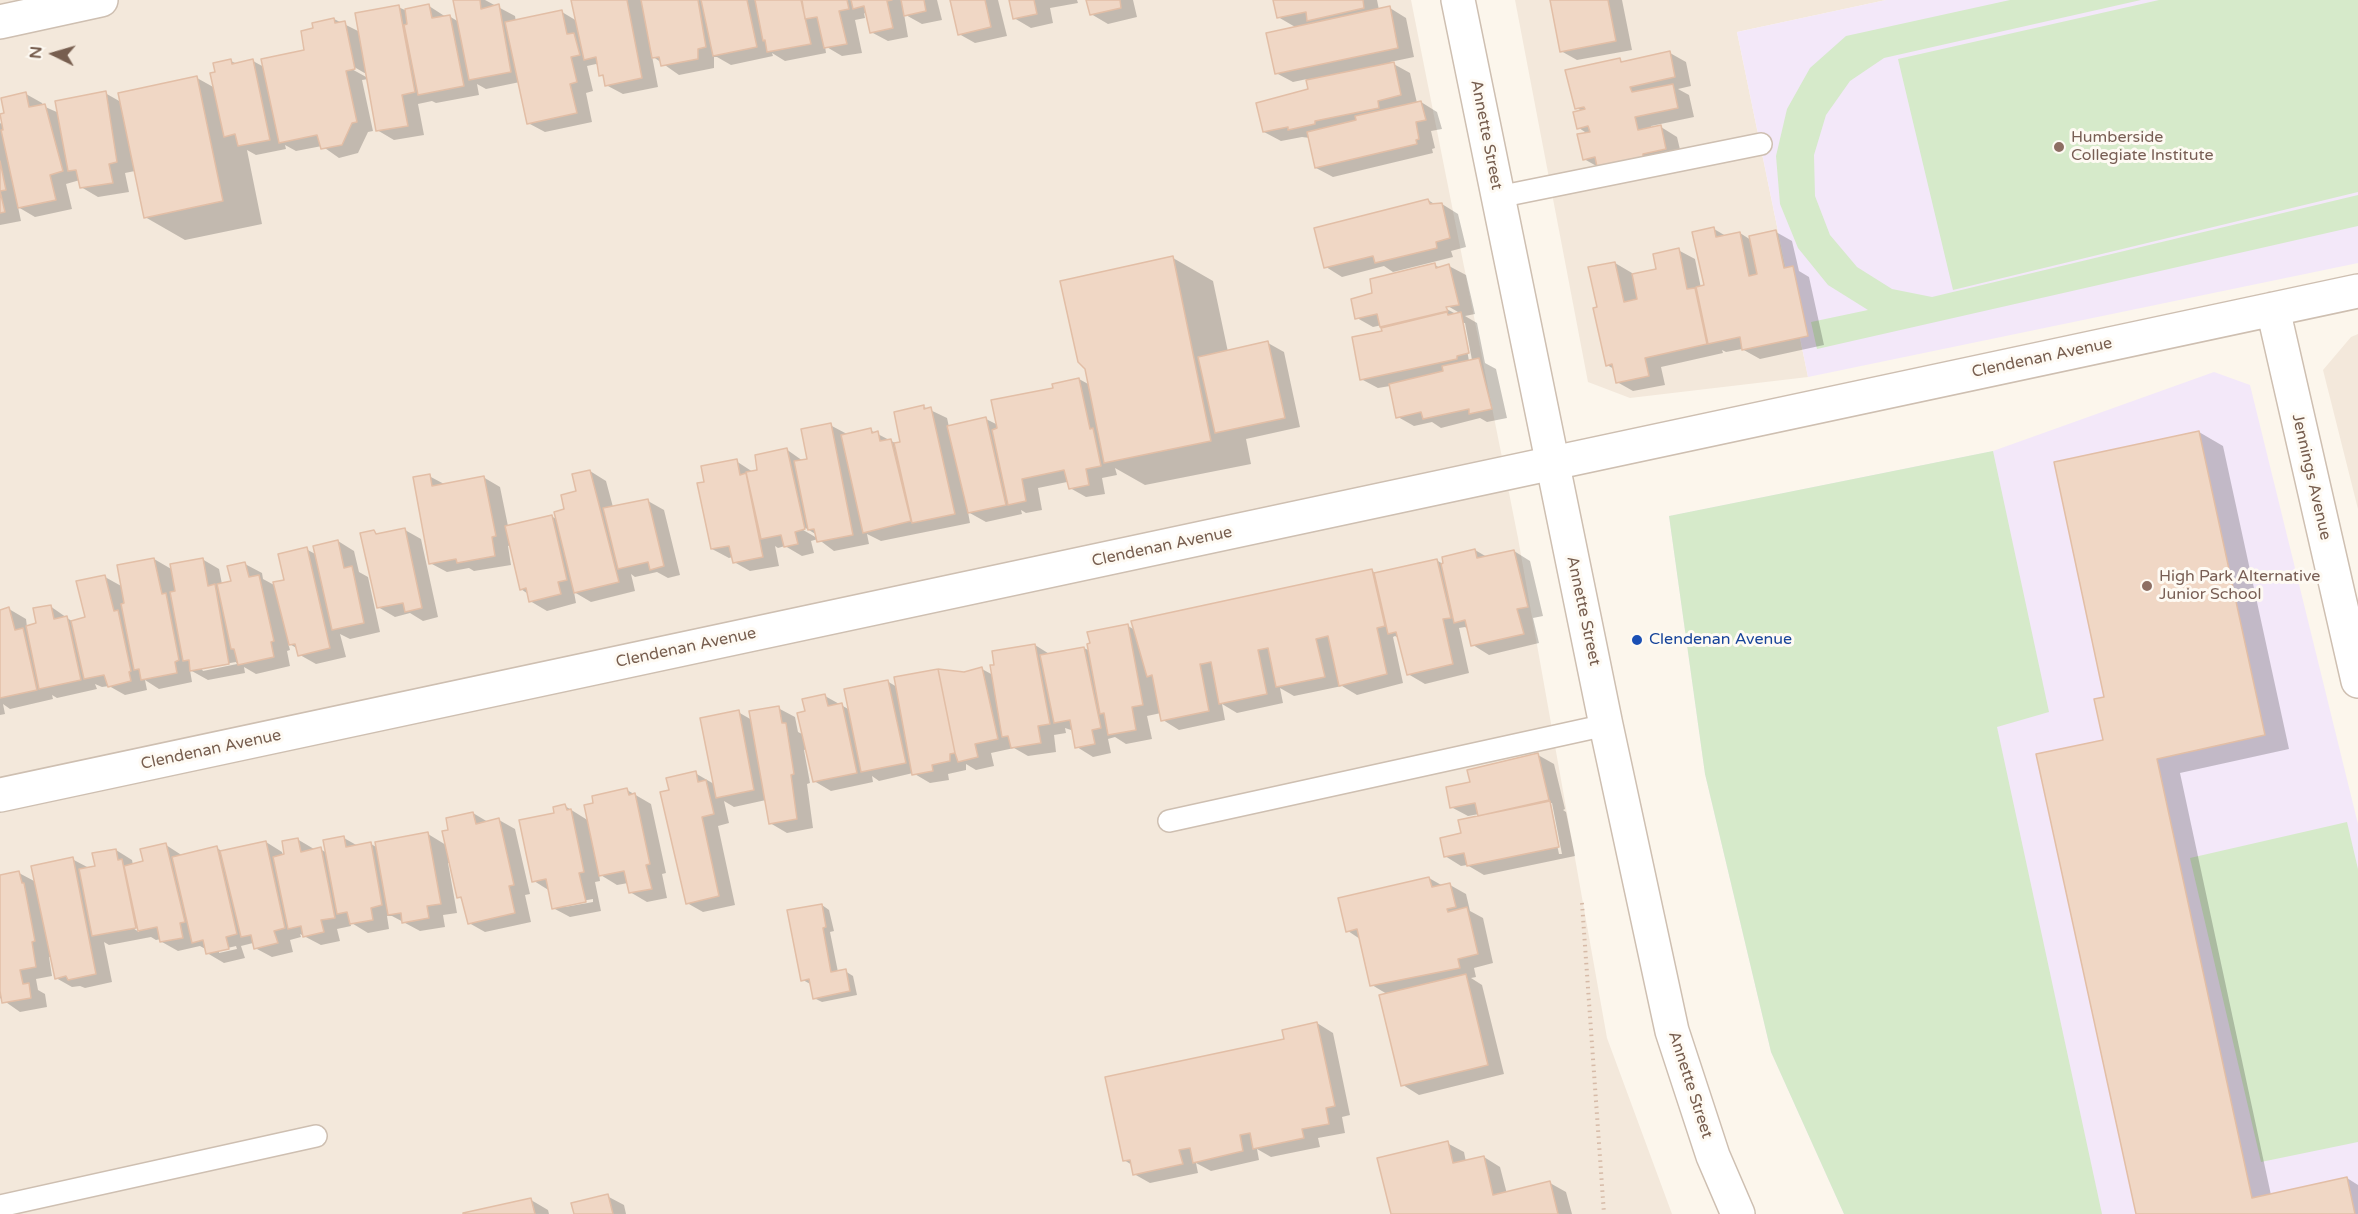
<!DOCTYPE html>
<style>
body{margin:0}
#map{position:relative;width:2358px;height:1214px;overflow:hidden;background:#fcf6ec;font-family:"Varela Round",sans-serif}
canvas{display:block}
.north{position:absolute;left:24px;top:24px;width:60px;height:60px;-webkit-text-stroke:4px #fefaf3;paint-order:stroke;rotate:275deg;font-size:16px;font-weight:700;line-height:24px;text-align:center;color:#775e4f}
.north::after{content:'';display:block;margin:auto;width:21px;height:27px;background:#775e4f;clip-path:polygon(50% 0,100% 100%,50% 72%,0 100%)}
</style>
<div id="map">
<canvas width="2358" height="1214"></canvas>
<div class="north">N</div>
</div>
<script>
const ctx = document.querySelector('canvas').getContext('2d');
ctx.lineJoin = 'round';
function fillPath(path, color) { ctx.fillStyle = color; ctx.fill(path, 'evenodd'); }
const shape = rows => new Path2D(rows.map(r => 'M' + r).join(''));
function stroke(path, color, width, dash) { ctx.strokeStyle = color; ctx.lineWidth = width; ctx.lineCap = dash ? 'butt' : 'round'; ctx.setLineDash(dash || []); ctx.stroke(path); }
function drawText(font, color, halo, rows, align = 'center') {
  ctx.font = font + ' "Varela Round",sans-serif'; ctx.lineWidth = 6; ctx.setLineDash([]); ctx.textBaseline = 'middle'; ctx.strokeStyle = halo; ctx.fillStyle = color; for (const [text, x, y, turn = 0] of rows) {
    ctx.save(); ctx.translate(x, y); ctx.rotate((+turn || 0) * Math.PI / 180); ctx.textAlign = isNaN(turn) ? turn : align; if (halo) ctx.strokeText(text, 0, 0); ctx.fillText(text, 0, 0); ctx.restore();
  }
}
fillPath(shape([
 [0,0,1411,0,1518,538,1607,1038,1672,1214,0,1214],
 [1515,0,1886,0,1737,32,1808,377,1630,398,1588,382],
 [2358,334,2358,509,2323,370,2351,337]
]), '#f3e8db');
fillPath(shape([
 [1886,0,2358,0,2358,263,1808,377,1737,32],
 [2214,372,2250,385,2358,824,2358,1214,1844,1214,1771,1052,1705,774,1669,516,1993,451]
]), '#f3e8f9');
fillPath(shape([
 [2010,0,2141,0,1884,58,1850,81,1826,115,1814,155,1815,196,1830,235,1857,267,1892,289,1932,297,2358,195,2358,226,1817,349,1811,322,1868,310,1828,285,1798,248,1780,204,1776,156,1787,109,1810,68,1846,36],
 [2159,0,2358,0,2358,192,1953,290,1898,59],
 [1993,451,2049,712,1997,727,2102,1214,1844,1214,1771,1052,1705,774,1669,516],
 [2347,822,2358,869,2358,1142,2261,1162,2190,858]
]), '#d6eaca');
fillPath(shape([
 [461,0,485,0,515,16,516,22,562,12,577,21,573,0,937,0,942,20,922,24,904,14,908,37,888,41,871,32,867,15,864,13,865,18,855,20,862,53,842,56,825,46,826,53,785,61,772,53,773,56,731,65,717,57,714,57,714,68,679,75,652,56,658,87,623,94,606,85,599,66,596,64,587,66,593,91,586,93,592,122,545,132,528,123,520,82,486,89,477,84,479,95,436,103,432,101,418,104,424,135,394,140,377,130,368,79,362,80,373,131,368,132,358,153,339,158,322,146,296,151,285,145,286,149,256,155,247,150,262,224,185,240,145,217,135,171,125,173,129,192,98,197,81,187,80,180,66,184,72,209,35,217,18,207,21,221,0,225,0,123,3,125,26,94,42,103,43,106,59,113,105,93,121,102,197,78,215,88,231,61,237,64,253,61,264,67,306,51,315,29,334,19,360,32,398,7,405,10,429,6,446,17,449,16,459,22],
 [349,64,368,75,368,78,348,67],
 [952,0,998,0,1007,36,975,43,959,34],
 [1011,0,1077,0,1078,3,1050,8,1053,23,1031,28,1014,18],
 [1088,0,1133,0,1137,17,1108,24,1091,14],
 [1275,0,1377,0,1379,10,1390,8,1406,18,1414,57,1390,62,1410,73,1417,103,1421,102,1437,112,1442,129,1431,131,1435,148,1432,149,1433,153,1333,177,1316,168,1310,138,1302,137,1281,141,1264,132,1309,90,1307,79,1293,82,1276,73,1297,28,1278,17],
 [1551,0,1622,0,1632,50,1577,60,1561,51],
 [1670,53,1686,62,1691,86,1678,89,1689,95,1694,117,1651,126,1652,129,1661,127,1677,137,1682,158,1600,168,1584,159,1588,134,1579,128,1583,111,1576,108,1619,60,1624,63],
 [1428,200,1436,205,1442,204,1458,214,1466,247,1451,251,1453,257,1393,272,1384,266,1342,277,1326,267],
 [1714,229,1726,236,1740,233,1751,240,1776,232,1792,241,1799,271,1809,277,1824,345,1760,359,1742,349,1726,352,1722,350,1723,353,1661,367,1665,385,1633,391,1617,382,1614,369,1607,365,1599,308,1615,263,1632,273,1632,276,1658,270,1678,250,1695,259,1701,288,1706,286],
 [1173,258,1213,281,1228,352,1268,343,1284,352,1300,427,1246,439,1251,464,1145,485,1115,468,1117,475,1102,478,1105,494,1086,497,1070,488,1067,482,1038,488,1042,510,1026,513,1021,510,1022,514,986,522,968,512,970,523,881,541,867,534,869,544,834,551,818,539,811,541,814,553,802,556,785,546,778,548,775,546,779,566,750,571,734,562,733,557,729,558,712,549,706,483,736,461,753,472,786,449,803,461,808,460,830,425,847,434,870,430,897,444,901,443,924,407,947,418,949,427,986,419,998,425,1055,389,1079,379,1090,385],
 [799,524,817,535,817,538,798,527],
 [1435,265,1440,268,1449,266,1466,275,1475,314,1465,316,1477,323,1485,363,1496,369,1507,418,1487,422,1480,418,1441,428,1432,422,1414,426,1398,417,1390,386,1378,388,1361,379,1384,332,1382,325,1373,327,1357,318,1374,294],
 [1441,302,1458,312,1456,314,1439,305],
 [1462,323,1465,323,1472,360,1469,361],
 [2199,432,2223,446,2289,749,2180,773,2271,1195,2347,1178,2358,1185,2358,1214,2138,1214,2105,741,2106,698],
 [590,471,606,481,613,507,648,501,664,510,680,575,668,578,657,572,635,577,631,574,635,591,591,602,574,592,576,603,547,611,530,601,528,594,521,589,511,545,508,546,511,565,474,571,469,568,447,572,430,563,429,476,446,485,483,477,500,487,508,526,551,516,558,520],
 [405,530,421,539,438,617,423,621,410,613,395,617,378,607,374,532,380,535],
 [338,541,354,551,359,572,368,577,380,632,350,639,340,634,346,657,316,664,300,655,298,649,288,643,290,650,287,651,290,666,256,674,244,667,245,673,208,680,190,670,192,682,159,689,145,680,147,690,125,695,109,686,102,687,95,684,97,689,57,698,52,695,53,699,10,709,3,704,5,714,0,715,0,611,9,609,26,619,27,627,38,624,50,606,73,622,87,618,105,577,123,587,154,559,173,570,202,559,219,569,222,584,233,582,245,564,262,573,263,579,276,586,286,581,306,549,317,555],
 [236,662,237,664,203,671,201,668],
 [1475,550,1487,557,1514,551,1530,561,1543,616,1533,618,1539,643,1489,655,1473,645,1469,630,1465,627,1459,628,1469,673,1425,684,1408,674,1399,638,1395,636,1393,637,1403,683,1357,695,1342,686,1294,696,1280,688,1283,703,1237,713,1222,704,1225,720,1179,730,1163,720,1161,713,1147,716,1152,739,1126,744,1115,737,1108,739,1111,753,1093,757,1077,747,1074,731,1065,728,1066,733,1054,735,1056,752,1028,756,1014,748,991,753,994,766,976,770,966,764,966,770,948,774,949,780,930,783,913,773,879,781,872,776,873,782,831,791,814,781,807,749,804,750,810,783,807,784,813,828,787,833,770,823,766,800,734,807,724,801,729,823,718,826,735,905,703,912,687,903,671,791,695,773,714,784,738,712,752,720,778,708,795,717,798,732,804,735,807,712,825,696,850,710,887,681,897,687,982,669,993,675,1035,645,1051,655,1084,648,1090,651,1128,626,1135,630,1372,571,1378,574,1436,560,1445,565],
 [1538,755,1554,764,1565,809,1563,810,1566,812,1575,856,1484,875,1467,865,1461,866,1445,856,1480,817,1479,814,1468,816,1451,807,1472,783],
 [1548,803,1552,803,1562,854,1559,854],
 [627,790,651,804,666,873,662,874,667,898,647,902,630,892,628,883,617,885,599,874,600,881,595,882,601,911,570,917,553,908,550,891,534,881,556,814,565,806,589,821],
 [593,899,593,902,565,907,565,904],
 [473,813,488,822,499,820,515,829,530,894,525,895,531,922,485,932,469,923,464,900,458,897,450,863,448,863,457,913,443,915,445,927,420,931,392,916,387,916,389,929,368,933,350,922,351,926,337,929,340,941,321,945,300,934,301,937,290,940,293,952,272,957,255,948,253,943,241,946,245,958,224,963,207,953,207,950,200,946,178,951,162,942,161,939,156,940,151,937,109,945,104,942,112,982,85,988,80,986,72,987,56,978,52,957,49,957,52,976,36,979,38,990,45,994,47,1007,20,1012,0,998,0,876,19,873,36,882,72,859,89,868,97,867,116,850,132,860,133,865,145,863,166,845,183,856,217,848,223,852,266,842,282,852,284,860,297,839,314,849,320,849,327,853,344,838,358,846,371,844,378,848,428,834,446,845,450,831],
 [130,923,139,928,139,932,128,925],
 [236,946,237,949,219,953,219,950],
 [1429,878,1443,886,1450,885,1466,894,1470,911,1483,918,1493,963,1474,968,1476,977,1471,978,1482,985,1504,1074,1419,1095,1403,1085,1387,994,1372,985,1360,939,1348,931],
 [822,905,829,910,834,931,830,932,838,972,845,971,853,976,857,995,822,1002,814,998,812,985,803,980],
 [1317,1023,1333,1033,1350,1115,1342,1117,1345,1133,1318,1138,1320,1147,1271,1157,1257,1149,1259,1160,1211,1171,1196,1163,1198,1173,1150,1183,1134,1174,1132,1165,1124,1160],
 [1447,1143,1464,1152,1466,1162,1484,1157,1500,1167,1507,1194,1550,1183,1566,1192,1572,1214,1392,1214],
 [607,1196,624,1205,626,1214,575,1214],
 [531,1200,548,1210,549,1214,465,1214]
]), '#0003');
const building = shape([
 [453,0,480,0,481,9,499,4,511,72,469,80,453,0],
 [571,0,627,0,642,78,605,86,603,75,599,76,596,57,584,60,571,0],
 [641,0,698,0,706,47,698,49,698,59,661,66,659,57,652,58,641,0],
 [701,0,747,0,757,47,713,56,701,0],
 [755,0,801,0,811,44,767,52,765,40,763,41,755,0],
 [802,0,847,0,849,9,839,11,847,44,824,48,817,17,805,19,802,0],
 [851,0,892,0,887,1,893,28,870,33,864,6,853,9,851,0],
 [901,0,924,0,926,11,904,16,901,0],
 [950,0,985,0,991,27,958,35,950,0],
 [1009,0,1034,0,1037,14,1013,19,1009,0],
 [1086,0,1120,0,1121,8,1090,15,1086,0],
 [1273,0,1363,0,1364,8,1307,21,1306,12,1277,18,1273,0],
 [1550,0,1608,0,1616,41,1560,52,1550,0],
 [429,4,432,18,450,15,464,86,418,95,404,25,407,24,405,9,429,4],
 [399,5,415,92,402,95,408,126,376,131,355,13,399,5],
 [1390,6,1398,48,1275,74,1266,33,1390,6],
 [562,10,567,34,574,33,580,55,571,57,577,82,570,84,577,113,527,124,505,22,562,10],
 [334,18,335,23,345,21,355,69,346,71,357,122,352,123,342,145,321,149,317,135,279,143,261,59,304,50,301,31,313,28,312,23,334,18],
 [1670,51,1675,77,1630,87,1632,92,1673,84,1678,108,1635,117,1638,130,1661,125,1666,149,1643,154,1643,157,1597,167,1595,157,1583,160,1577,134,1590,132,1588,126,1577,129,1573,112,1585,109,1584,107,1575,109,1565,70,1620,58,1621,62,1670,51],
 [231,59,232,64,253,59,270,140,238,146,235,134,224,137,210,73,215,72,213,63,231,59],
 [1394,62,1401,95,1378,101,1379,108,1315,121,1315,124,1288,130,1288,127,1263,132,1256,103,1308,89,1306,80,1394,62],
 [197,76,223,201,144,218,118,93,197,76],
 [106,91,117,162,109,164,113,183,80,188,76,170,68,171,55,101,106,91],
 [26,92,29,107,45,104,63,171,50,175,56,200,18,208,1,130,3,130,0,114,4,113,1,98,26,92],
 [1421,101,1426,120,1416,122,1419,139,1416,140,1417,144,1315,168,1307,132,1356,120,1355,116,1421,101],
 [0,161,6,190,0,191,5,212,0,213,0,161],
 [1428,199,1430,204,1442,203,1450,238,1436,242,1437,248,1375,263,1373,256,1324,268,1314,228,1428,199],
 [1714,227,1716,237,1740,232,1749,276,1757,274,1749,236,1776,230,1784,268,1793,266,1808,336,1742,350,1740,337,1708,344,1696,287,1704,285,1692,232,1714,227],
 [1679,248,1687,289,1695,288,1707,344,1645,358,1649,376,1616,383,1612,364,1606,366,1593,308,1597,307,1588,267,1615,262,1624,302,1637,299,1632,274,1656,269,1653,254,1679,248],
 [1173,256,1211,441,1104,463,1085,369,1078,362,1060,281,1173,256],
 [1435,263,1436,268,1449,264,1459,305,1446,307,1448,311,1380,327,1377,314,1355,319,1351,299,1372,293,1370,279,1435,263],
 [1447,312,1448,315,1461,312,1469,353,1457,356,1457,359,1360,380,1352,337,1382,331,1381,328,1447,312],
 [1268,341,1285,418,1215,433,1198,357,1268,341],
 [1479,358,1492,409,1469,414,1469,409,1423,419,1421,412,1396,418,1389,384,1443,371,1442,366,1479,358],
 [1079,378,1090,429,1093,428,1101,466,1086,469,1089,485,1069,489,1064,470,1022,479,1026,501,1008,505,992,430,997,428,991,400,1053,388,1052,384,1079,378],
 [924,405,924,409,931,407,955,514,912,523,894,443,900,442,894,412,924,405],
 [986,417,1006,505,968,513,947,426,986,417],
 [831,423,853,535,817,542,814,529,808,530,794,461,807,459,801,429,831,423],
 [871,428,872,433,878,431,880,441,891,439,911,521,863,533,841,435,871,428],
 [2199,431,2265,735,2157,759,2252,1198,2347,1177,2355,1214,2136,1214,2036,754,2103,740,2094,699,2104,697,2054,462,2199,431],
 [787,448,805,529,795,532,798,544,784,547,781,535,761,539,746,472,757,470,755,455,787,448],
 [737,459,740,475,746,473,763,557,733,563,729,546,711,549,697,483,704,482,701,466,737,459],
 [590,470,619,582,574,593,554,512,564,509,561,495,576,491,572,474,590,470],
 [430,474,432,486,484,476,496,536,492,537,495,556,457,563,456,559,429,564,413,477,430,474],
 [648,499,664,566,650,570,648,562,618,569,603,508,648,499],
 [552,515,567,580,558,582,561,594,529,602,526,588,520,590,505,526,552,515],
 [405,528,422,608,405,612,403,603,377,608,360,533,374,530,376,534,405,528],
 [338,540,344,568,352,566,364,623,332,630,313,546,338,540],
 [307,547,330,648,298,656,295,644,289,645,273,582,284,580,278,554,307,547],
 [1475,549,1477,558,1514,550,1528,607,1517,609,1524,634,1471,646,1465,620,1454,623,1441,564,1443,563,1442,557,1475,549],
 [154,558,162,594,166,593,179,660,175,662,177,673,141,680,139,669,134,670,121,604,124,603,117,565,154,558],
 [203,558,208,586,215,584,229,664,190,671,189,660,183,661,170,592,175,591,170,564,203,558],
 [1437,559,1451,618,1443,619,1453,664,1407,675,1396,632,1388,634,1374,573,1437,559],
 [245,562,249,577,259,575,274,641,271,642,274,657,238,665,234,649,231,649,217,584,231,581,227,566,245,562],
 [1372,569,1385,626,1377,628,1387,674,1339,686,1328,636,1316,639,1325,677,1276,687,1268,648,1258,650,1267,694,1219,704,1211,662,1202,664,1200,664,1209,711,1161,721,1152,675,1147,677,1131,621,1372,569],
 [105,575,114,611,118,610,131,671,129,672,131,681,108,687,104,675,84,679,71,621,85,617,76,581,105,575],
 [51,605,54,619,67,616,81,680,39,689,26,626,36,623,33,608,51,605],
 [9,607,15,630,23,628,37,690,0,698,0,610,9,607],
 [1128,624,1143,705,1132,707,1136,730,1108,735,1104,713,1100,714,1087,644,1090,643,1087,632,1128,624],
 [1035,644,1050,724,1038,726,1041,743,1011,748,1008,736,1002,737,990,665,994,665,992,651,1035,644],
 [1084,647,1101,728,1092,730,1095,744,1075,748,1070,720,1054,723,1040,655,1084,647],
 [982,667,998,739,975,744,978,757,958,762,955,753,938,669,964,672,982,667],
 [938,669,955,753,950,754,950,761,932,765,933,771,912,775,894,677,938,669],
 [888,680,906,763,861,772,844,689,888,680],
 [825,694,828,706,842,703,857,773,813,782,797,713,805,711,802,699,825,694],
 [779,706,782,723,786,723,794,774,791,775,797,819,769,824,749,711,779,706],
 [739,710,754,790,716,798,700,718,739,710],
 [1538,753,1549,800,1478,816,1475,803,1450,808,1446,787,1470,782,1467,770,1538,753],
 [696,771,698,782,706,780,714,814,702,817,719,896,686,904,660,792,669,790,666,778,696,771],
 [627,788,629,795,635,793,650,864,646,865,652,889,629,893,624,871,599,876,584,805,593,803,592,796,627,788],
 [1550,801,1559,847,1467,866,1464,853,1444,857,1440,838,1461,833,1458,820,1550,801],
 [565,804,567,810,571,809,584,872,579,873,586,902,552,909,546,879,532,882,519,820,554,813,553,807,565,804],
 [473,812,476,824,499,818,514,885,509,886,515,913,468,924,461,897,457,898,442,831,448,830,446,818,473,812],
 [428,832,441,904,427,906,429,918,402,923,401,913,388,915,375,842,428,832],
 [344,836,346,847,371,842,382,905,371,908,373,920,350,924,347,912,337,914,323,840,344,836],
 [298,838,301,852,321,847,335,918,321,920,324,932,303,937,301,926,288,929,273,857,284,854,282,841,298,838],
 [266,841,285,928,274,931,278,943,254,949,251,935,241,937,220,851,266,841],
 [166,843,185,922,180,923,183,938,160,942,157,927,138,931,124,866,143,861,140,849,166,843],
 [217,846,237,934,226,937,229,949,206,954,203,940,192,943,172,857,217,846],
 [116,849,118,860,122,859,136,928,92,936,79,869,95,866,92,853,116,849],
 [73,857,96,974,68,980,66,976,55,979,31,866,73,857],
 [19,871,22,883,24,883,35,941,32,942,36,967,20,970,23,984,29,983,31,998,2,1003,0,991,0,875,19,871],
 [1429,877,1432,887,1450,883,1456,907,1447,909,1448,912,1467,907,1478,954,1458,959,1460,968,1370,986,1357,929,1346,932,1338,898,1429,877],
 [822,904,826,927,823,928,831,972,846,969,850,991,813,999,809,979,801,981,787,910,822,904],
 [1466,974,1488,1065,1401,1086,1379,995,1466,974],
 [1317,1022,1335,1106,1326,1108,1329,1124,1302,1129,1304,1138,1253,1149,1250,1133,1240,1135,1243,1151,1193,1163,1190,1148,1179,1150,1183,1164,1133,1175,1130,1160,1123,1161,1105,1077,1284,1039,1282,1030,1317,1022],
 [1448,1141,1453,1163,1484,1156,1493,1195,1550,1181,1558,1214,1391,1214,1377,1158,1448,1141],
 [608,1194,613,1214,574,1214,571,1203,608,1194],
 [531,1198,535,1214,463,1214,463,1213,531,1198]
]);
fillPath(building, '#f0d7c5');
stroke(building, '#e2bea6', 1.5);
const service = shape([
 [1498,197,1761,144],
 [1169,821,1606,725],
 [0,1206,316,1136]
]);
const minor = shape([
 [0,22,101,0],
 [2273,309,2358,681],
 [0,795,2358,291]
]);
const tertiary = shape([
 [1458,0,1606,725,1672,1031,1713,1156,1738,1214]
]);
stroke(service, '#cebfb1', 24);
stroke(minor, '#cebfb1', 36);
stroke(tertiary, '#cebfb1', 36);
stroke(shape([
 [1582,903,1604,1214]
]), '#d6baa7', 4, [1.5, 4.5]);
stroke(service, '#fff', 21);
stroke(minor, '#fff', 33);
stroke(tertiary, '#fff', 33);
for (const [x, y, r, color] of [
 [2059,147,6,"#8d6e63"],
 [2147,586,6,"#8d6e63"],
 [1637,640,6,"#1a4fb4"]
]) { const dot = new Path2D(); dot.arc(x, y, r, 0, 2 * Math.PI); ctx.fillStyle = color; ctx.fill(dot); stroke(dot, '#fefaf3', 2); }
drawText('16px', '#775e4f', '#fefaf3', [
 ["Annette Street",1486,135,79],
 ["Clendenan Avenue",2042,358,-12],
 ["Jennings Avenue",2311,477,77],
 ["Clendenan Avenue",1162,547,-12],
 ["Annette Street",1583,611,78],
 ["Clendenan Avenue",686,648,-12],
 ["Clendenan Avenue",211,750,-12],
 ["Annette Street",1690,1085,72]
]);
drawText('16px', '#785e54', '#fefaf3', [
 ["Humberside",2071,138],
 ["Collegiate Institute",2071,156],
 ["High Park Alternative",2159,577],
 ["Junior School",2159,595]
], 'left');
drawText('16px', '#164399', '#fefaf3', [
 ["Clendenan Avenue",1649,640]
], 'left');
</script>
